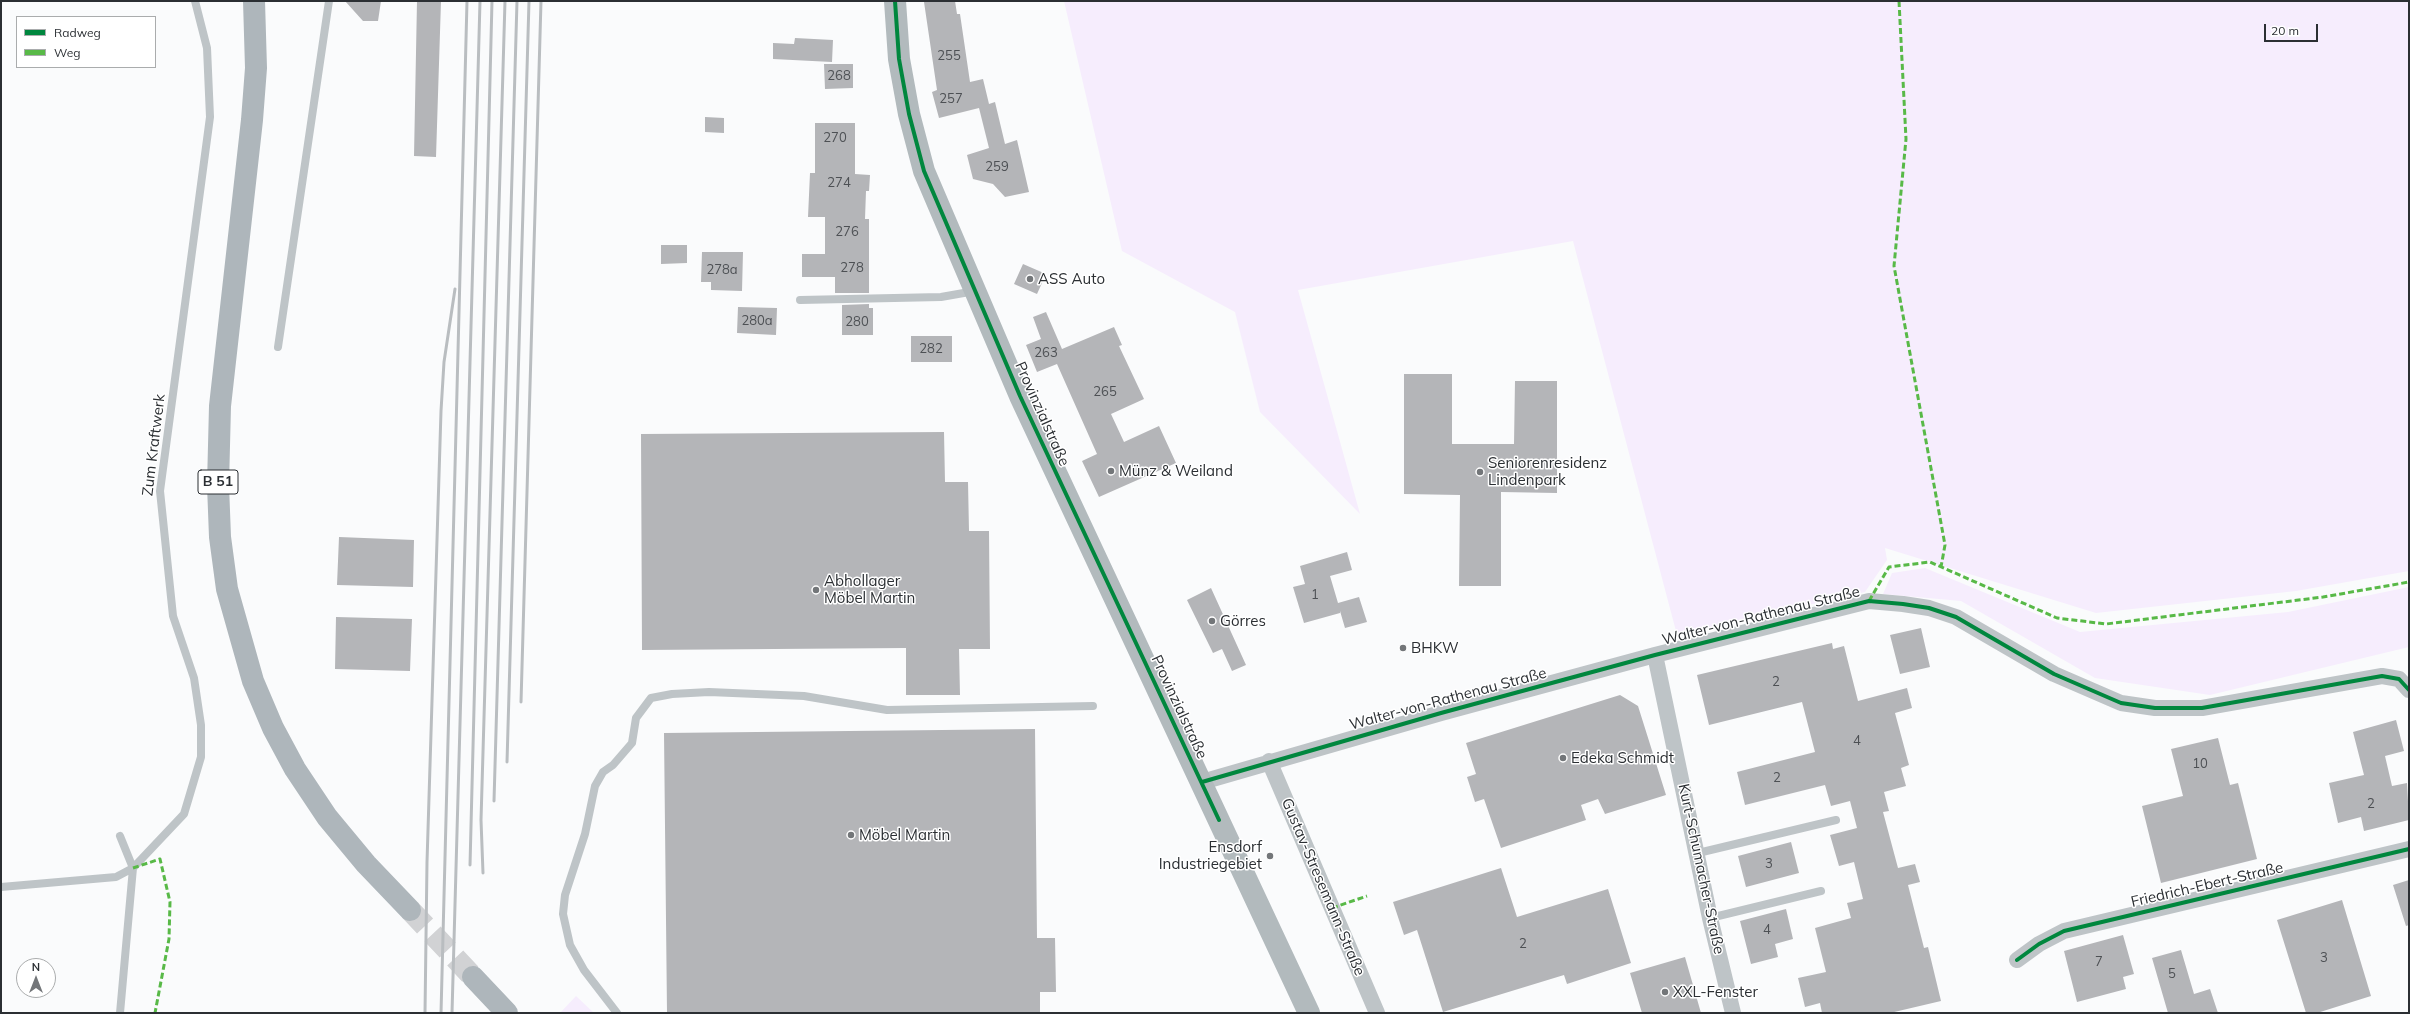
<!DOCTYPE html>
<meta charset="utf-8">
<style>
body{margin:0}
#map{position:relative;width:2410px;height:1014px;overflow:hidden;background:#fafbfc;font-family:Mulish,sans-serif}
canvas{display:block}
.frame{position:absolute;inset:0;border:2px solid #2b2f33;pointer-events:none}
.legend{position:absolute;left:16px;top:16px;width:140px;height:52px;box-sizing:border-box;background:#fff;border:1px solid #aaacad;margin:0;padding:5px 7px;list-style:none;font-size:12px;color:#2b2f33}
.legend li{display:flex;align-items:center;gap:8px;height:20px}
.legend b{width:20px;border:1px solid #aaacad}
.north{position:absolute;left:16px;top:958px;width:40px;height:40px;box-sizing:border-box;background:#fff;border:1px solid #aaacad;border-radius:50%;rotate:0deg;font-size:11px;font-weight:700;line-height:16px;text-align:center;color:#2b2f33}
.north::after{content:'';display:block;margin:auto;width:14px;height:18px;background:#737679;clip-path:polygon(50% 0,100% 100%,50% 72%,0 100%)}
.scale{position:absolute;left:2264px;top:24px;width:54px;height:18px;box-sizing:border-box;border:2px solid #2b2f33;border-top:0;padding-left:5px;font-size:12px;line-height:14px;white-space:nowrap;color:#2b2f33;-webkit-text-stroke:3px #fff;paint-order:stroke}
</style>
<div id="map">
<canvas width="2410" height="1014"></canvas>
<div class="frame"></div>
<ul class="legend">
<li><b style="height:5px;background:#00873e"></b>Radweg</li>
<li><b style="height:5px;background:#58b947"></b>Weg</li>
</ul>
<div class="north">N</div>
<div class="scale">20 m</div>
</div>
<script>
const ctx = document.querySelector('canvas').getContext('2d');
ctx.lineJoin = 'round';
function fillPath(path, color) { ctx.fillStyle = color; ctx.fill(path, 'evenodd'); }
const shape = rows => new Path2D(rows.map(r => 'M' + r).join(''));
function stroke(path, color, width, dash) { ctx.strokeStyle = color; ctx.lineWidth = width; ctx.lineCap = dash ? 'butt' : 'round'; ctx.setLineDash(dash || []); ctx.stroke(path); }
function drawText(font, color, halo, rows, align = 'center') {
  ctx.font = font + ' Mulish,sans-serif'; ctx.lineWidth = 3; ctx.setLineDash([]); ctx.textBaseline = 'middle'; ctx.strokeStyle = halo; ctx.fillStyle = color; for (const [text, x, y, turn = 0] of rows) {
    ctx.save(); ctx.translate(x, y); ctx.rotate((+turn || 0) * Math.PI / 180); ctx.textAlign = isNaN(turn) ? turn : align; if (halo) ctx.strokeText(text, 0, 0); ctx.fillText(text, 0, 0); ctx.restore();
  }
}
fillPath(shape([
 [1064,1,2409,1,2409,571,2296,591,2096,613,1885,548,1887,560,1865,592,1677,635,1573,241,1298,290,1360,514,1260,412,1235,312,1122,251],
 [1925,568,2080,632,2288,612,2409,587,2409,647,2210,695,2095,678,1961,601,1883,594,1892,573],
 [576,996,594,1013,560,1013]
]), '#f6edfd');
fillPath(shape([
 [345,1,381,1,378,21,363,21],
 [417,1,441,1,436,157,414,156],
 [935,1,955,1,957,14,960,14,970,82,983,79,989,104,995,102,1005,144,1017,140,1029,192,1005,197,993,184,973,179,967,155,989,148,979,108,939,118,932,92,937,90,924,2],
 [795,38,833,40,832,62,773,59,773,43,794,44],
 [824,64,853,64,853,88,825,89],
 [705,117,724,118,724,133,705,132],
 [815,123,855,123,855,174,870,175,869,191,866,191,865,219,869,219,869,293,835,293,835,277,802,277,802,254,825,254,825,217,808,217,810,173,815,173],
 [661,245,687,245,687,263,661,264],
 [702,252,743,252,742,291,711,290,711,282,701,282],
 [1023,264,1046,274,1037,294,1014,284],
 [869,304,869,308,873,308,873,335,842,335,842,305],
 [738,307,777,308,776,335,737,333],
 [1046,312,1062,349,1114,327,1122,345,1119,346,1144,399,1111,414,1124,442,1159,426,1176,463,1099,497,1082,461,1097,454,1057,364,1037,372,1026,345,1041,339,1033,317],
 [911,336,952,336,952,362,911,362],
 [1404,374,1452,374,1452,444,1514,444,1515,381,1557,381,1557,493,1501,492,1501,586,1459,586,1460,495,1404,494],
 [944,432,945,482,968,482,969,531,989,531,990,649,959,649,960,695,906,695,906,648,642,650,641,434],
 [339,537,414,540,413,587,337,585],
 [1347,552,1352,570,1330,576,1338,603,1359,597,1367,622,1345,628,1340,611,1340,613,1304,623,1293,587,1305,584,1300,566],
 [1211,588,1246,665,1232,671,1222,649,1213,653,1187,600],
 [336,617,412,619,410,671,335,669],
 [1921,628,1930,667,1900,674,1890,635],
 [1832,643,1833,649,1844,646,1858,701,1907,688,1912,708,1895,713,1909,765,1901,768,1906,786,1884,792,1889,811,1883,812,1898,868,1915,864,1920,882,1908,885,1924,948,1928,947,1941,1001,1890,1013,1822,1013,1820,1003,1805,1007,1798,978,1826,972,1815,928,1851,918,1847,903,1863,899,1854,862,1839,866,1830,835,1857,828,1850,801,1831,806,1825,785,1745,805,1737,772,1815,752,1802,702,1709,725,1697,675],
 [1620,695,1638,706,1666,795,1605,814,1598,799,1581,805,1586,820,1501,848,1484,799,1475,802,1467,777,1476,774,1466,743],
 [2396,720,2404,751,2385,756,2392,786,2407,783,2409,820,2364,831,2361,817,2338,823,2329,783,2364,775,2353,732],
 [1035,729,1037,938,1055,938,1056,992,1040,992,1040,1013,667,1013,664,733],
 [2218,738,2230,785,2238,783,2257,859,2161,883,2142,806,2183,796,2171,749],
 [1791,842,1799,873,1746,887,1738,856],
 [1501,868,1517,917,1608,889,1631,963,1567,984,1564,975,1443,1012,1417,930,1404,935,1393,902],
 [2409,880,2409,925,2406,926,2393,885],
 [2342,900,2371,996,2317,1013,2306,1013,2277,920],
 [1786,909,1793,939,1775,944,1778,957,1751,964,1740,921],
 [2123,935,2134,974,2123,977,2126,989,2077,1002,2064,951],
 [2181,950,2194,994,2210,989,2218,1013,2168,1013,2152,958],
 [1685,957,1701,1013,1642,1013,1630,973]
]), '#b4b5b8');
stroke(shape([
 [410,910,473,977]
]), '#d1d2d4', 22, [22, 11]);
stroke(shape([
 [800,300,941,297,975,291],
 [278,347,329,1],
 [1698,853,1836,820],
 [1,887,116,877,133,868,184,814,201,757,201,725,194,678,173,616,160,491,210,117,207,48,195,1],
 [1710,918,1821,891],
 [120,1013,133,868,120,836],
 [617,1013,584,970,570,945,563,914,565,895,585,834,595,786,603,772,613,765,632,743,636,718,651,698,672,694,709,692,804,696,887,710,1093,706]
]), '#bec4c7', 8);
stroke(shape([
 [1655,655,1710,918,1733,1013],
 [1269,761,1377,1013],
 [1202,782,1441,713,1655,655,1869,601,1903,604,1929,608,1956,617,2054,674,2121,703,2155,708,2202,708,2382,676,2399,679,2409,690],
 [2017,960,2039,944,2064,931,2409,849]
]), '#bec4c7', 16);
stroke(shape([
 [895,1,899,59,909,114,924,171,1020,396,1309,1013]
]), '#b2babd', 22);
stroke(shape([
 [254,1,256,68,252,120,220,406,218,485,220,537,227,589,253,681,273,728,295,769,327,817,366,864,410,910],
 [473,977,507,1013]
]), '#aeb6bb', 22);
stroke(shape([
 [521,702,541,1],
 [507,762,529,1],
 [494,801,517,1],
 [470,865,492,1],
 [483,873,481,820,505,1],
 [425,1013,427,862,441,411,444,362,455,289],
 [441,1013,467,1],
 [452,1013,480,1]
]), '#b9bdc0', 3);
stroke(shape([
 [1899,1,1906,139,1894,266,1945,545,1941,567],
 [1869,601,1889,567,1930,562,2057,618,2106,624,2323,597,2409,582],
 [133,868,160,859,170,902,169,939,155,1013],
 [1332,908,1367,896]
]), '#58b947', 3, [6, 3]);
stroke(shape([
 [895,1,899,59,909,114,924,171,1020,396,1219,820],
 [1202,782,1441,713,1655,655,1869,601,1903,604,1929,608,1956,617,2054,674,2121,703,2155,708,2202,708,2382,676,2399,679,2409,690],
 [2017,960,2039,944,2064,931,2409,849]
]), '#00873e', 4);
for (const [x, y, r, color] of [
 [1030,279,4,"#737679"],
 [1111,471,4,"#737679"],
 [1480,472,4,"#737679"],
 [816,590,4,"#737679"],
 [1212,621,4,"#737679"],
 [1403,648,4,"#737679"],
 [1563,758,4,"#737679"],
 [851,835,4,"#737679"],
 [1270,856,4,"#737679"],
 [1665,992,4,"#737679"]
]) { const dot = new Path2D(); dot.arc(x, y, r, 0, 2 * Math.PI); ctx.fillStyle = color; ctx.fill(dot); stroke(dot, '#fff', 1.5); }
drawText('13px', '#4d5054', null, [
 ["255",949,56],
 ["268",839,76],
 ["257",951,99],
 ["270",835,138],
 ["259",997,167],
 ["274",839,183],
 ["276",847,232],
 ["278",852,268],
 ["278a",722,270],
 ["280a",757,321],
 ["280",857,322],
 ["282",931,349],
 ["263",1046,353],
 ["265",1105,392],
 ["1",1315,595],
 ["2",1776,682],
 ["4",1857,741],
 ["10",2200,764],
 ["2",1777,778],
 ["2",2371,804],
 ["3",1769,864],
 ["4",1767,930],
 ["2",1523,944],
 ["3",2324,958],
 ["7",2099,962],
 ["5",2172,974]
]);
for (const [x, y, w] of [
 [218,482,40]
]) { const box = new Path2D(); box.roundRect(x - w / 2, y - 12, w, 24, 3); ctx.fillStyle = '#fff'; ctx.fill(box); stroke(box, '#2b2f33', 1); }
drawText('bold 14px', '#2b2f33', null, [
 ["B 51",218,482]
]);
drawText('15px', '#2b2f33', '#fff', [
 ["ASS Auto",1038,279],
 ["Seniorenresidenz",1488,463],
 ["Lindenpark",1488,480],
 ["Münz & Weiland",1119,471],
 ["Abhollager",824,581],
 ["Möbel Martin",824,598],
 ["Görres",1220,621],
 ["BHKW",1411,648],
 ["Edeka Schmidt",1571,758],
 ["Möbel Martin",859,835],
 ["Ensdorf",1262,847,"right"],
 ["Industriegebiet",1262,864,"right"],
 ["XXL-Fenster",1673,992]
], 'left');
drawText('15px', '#2b2f33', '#fff', [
 ["Provinzialstraße",1042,414,66],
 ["Zum Kraftwerk",154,445,-83],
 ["Walter-von-Rathenau Straße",1761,616,-14],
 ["Walter-von-Rathenau Straße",1448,699,-15],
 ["Provinzialstraße",1179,707,65],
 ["Kurt-Schumacher-Straße",1701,869,78],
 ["Friedrich-Ebert-Straße",2207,885,-13],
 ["Gustav-Stresemann-Straße",1323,887,67]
]);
</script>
